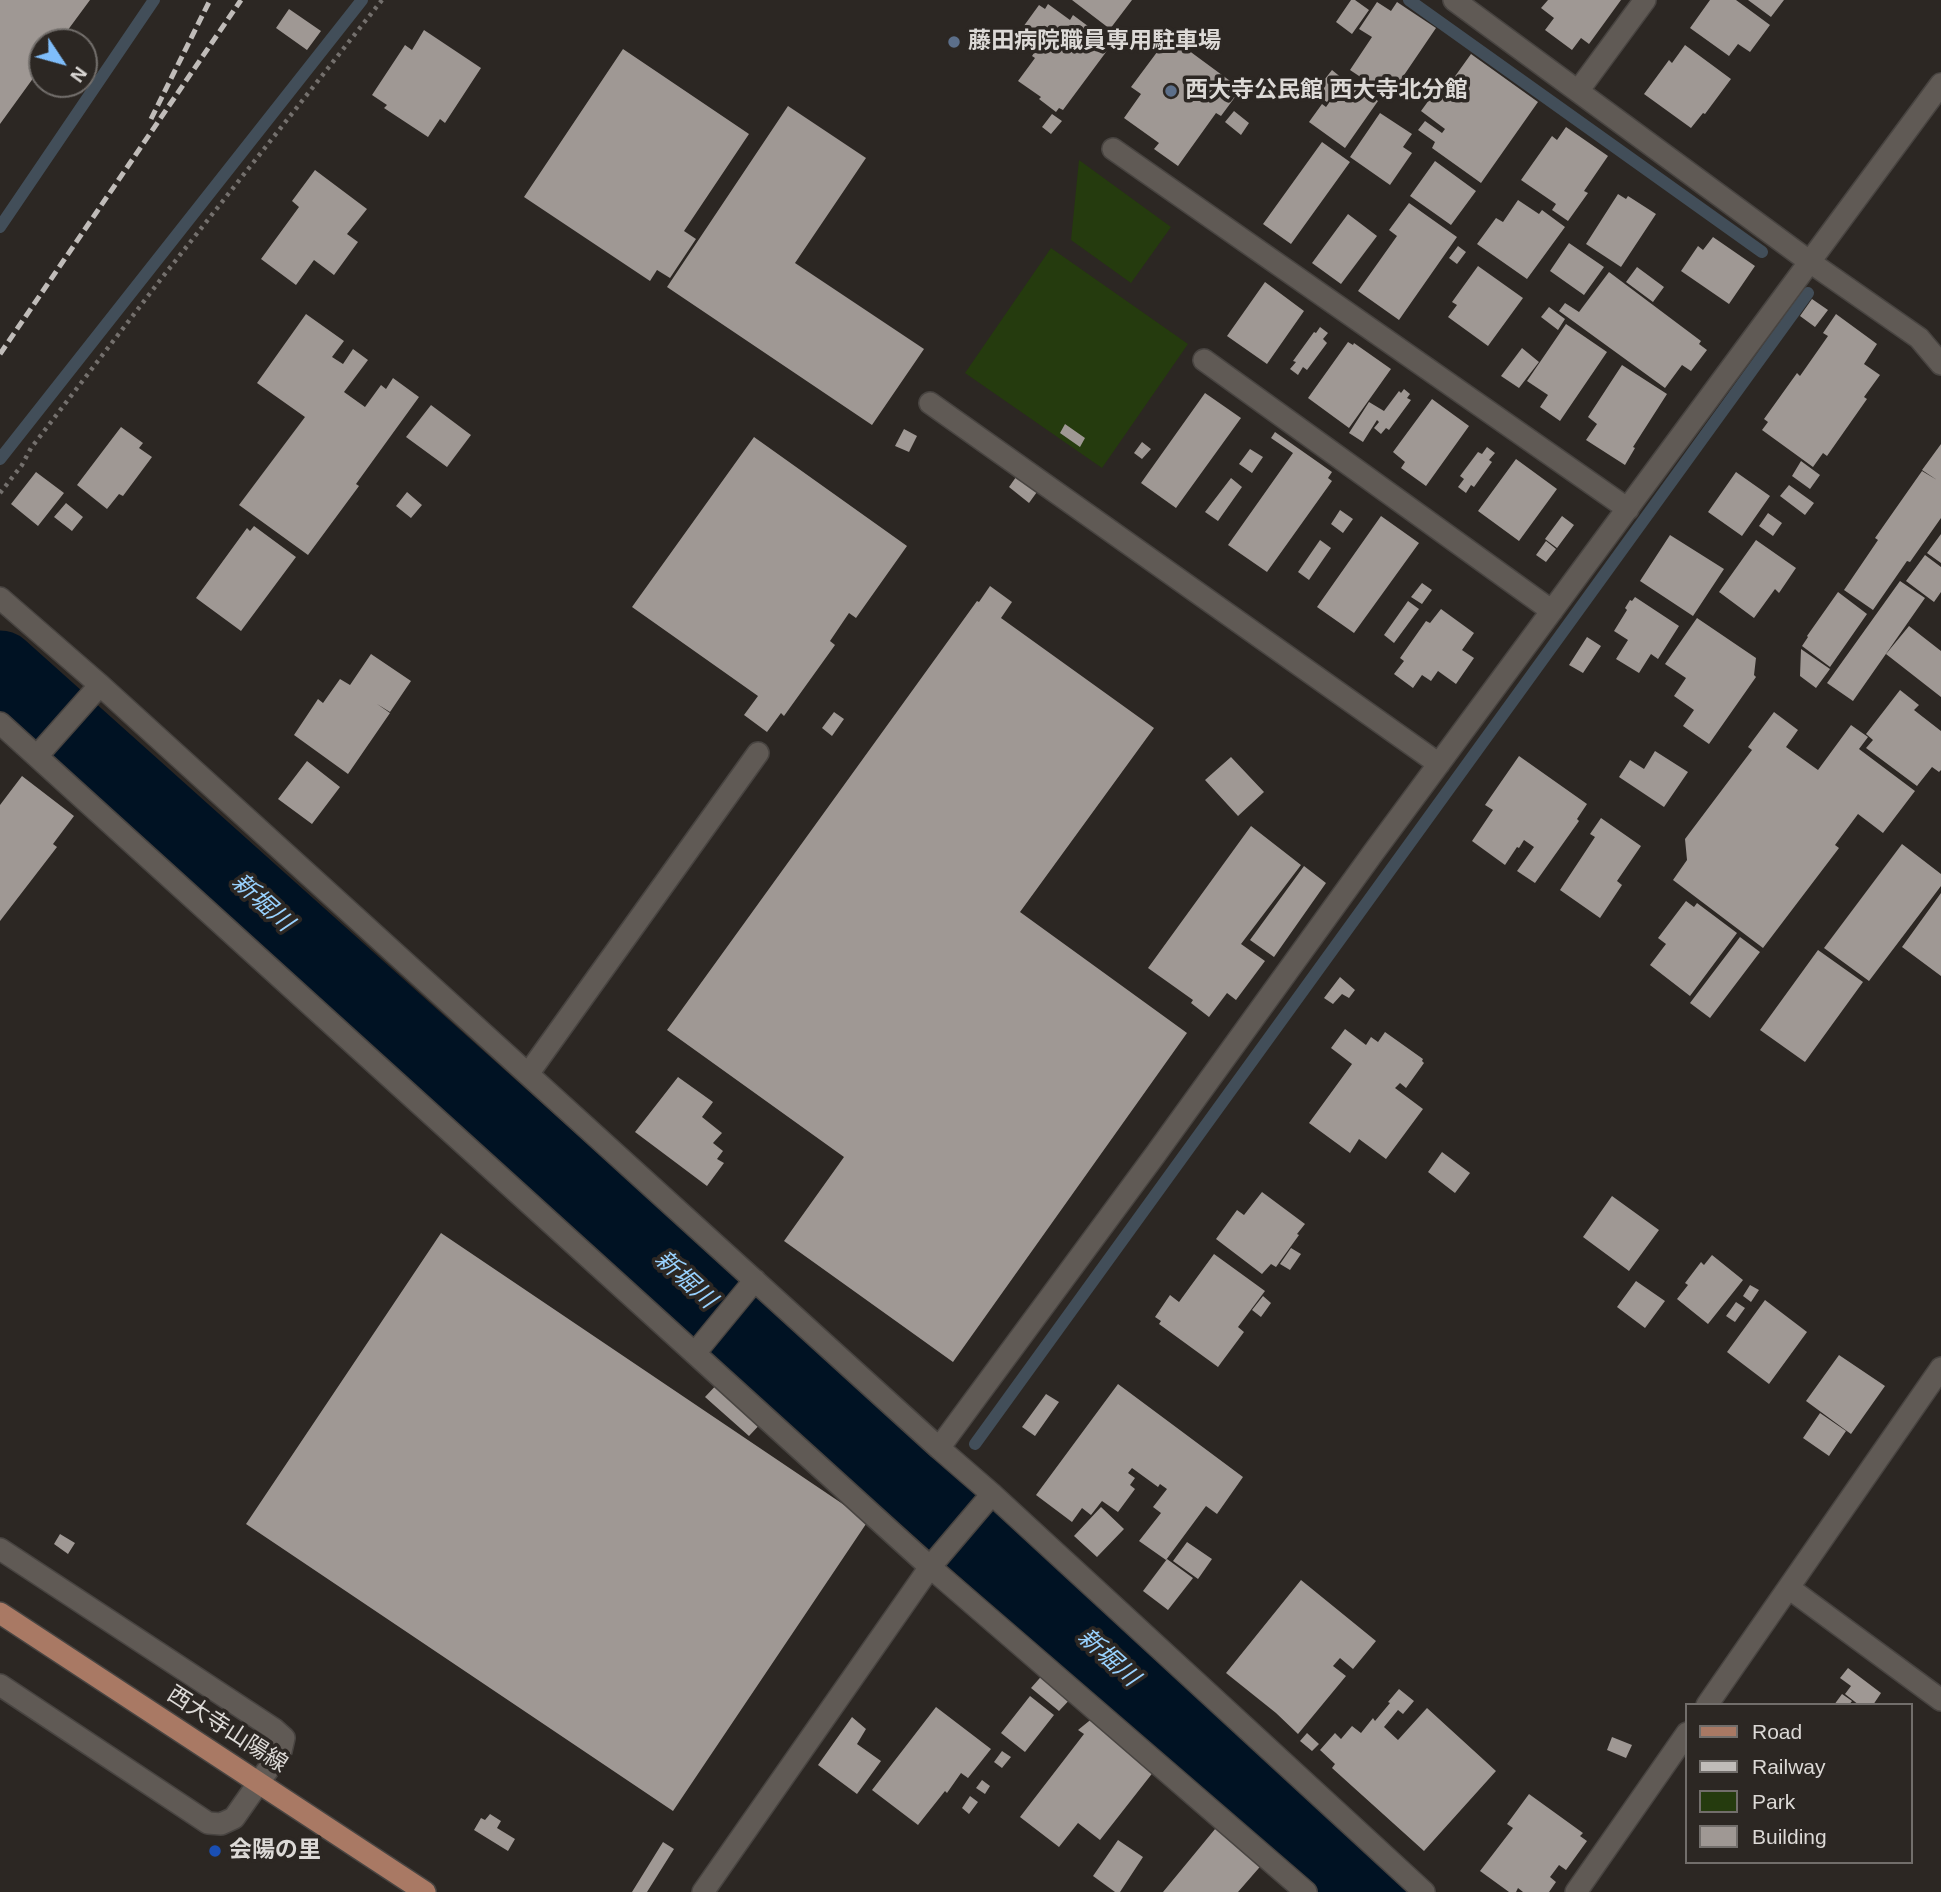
<!DOCTYPE html>
<meta charset="utf-8">
<style>
body{margin:0}
#map{position:relative;width:1941px;height:1892px;overflow:hidden;background:#2c2723;font-family:Arial,sans-serif}
canvas{display:block}
.legend{position:absolute;left:1685px;top:1703px;width:228px;height:161px;box-sizing:border-box;background:#2c2723;border:2px solid #726e6b;margin:0;padding:9px 12px;list-style:none;font-size:21px;color:#dcd9d6}
.legend li{display:flex;align-items:center;gap:14px;height:35px}
.legend b{width:35px;border:2px solid #726e6b}
.north{position:absolute;left:28px;top:28px;width:70px;height:70px;box-sizing:border-box;background:#2c2723;border:2px solid #726e6b;border-radius:50%;rotate:126deg;font-size:19px;font-weight:700;line-height:28px;text-align:center;color:#dcd9d6}
.north::after{content:'';display:block;margin:auto;width:24px;height:32px;background:#7fbdfa;clip-path:polygon(50% 0,100% 100%,50% 72%,0 100%)}
</style>
<div id="map">
<canvas width="1941" height="1892"></canvas>
<ul class="legend">
<li><b style="height:9px;background:#a97964"></b>Road</li>
<li><b style="height:9px;background:#c0bcb9"></b>Railway</li>
<li><b style="height:19px;background:#253b0e"></b>Park</li>
<li><b style="height:19px;background:#9f9894"></b>Building</li>
</ul>
<div class="north">N</div>
</div>
<script>
const ctx = document.querySelector('canvas').getContext('2d');
ctx.lineJoin = 'round';
function fillPath(path, color) { ctx.fillStyle = color; ctx.fill(path, 'evenodd'); }
const shape = rows => new Path2D(rows.map(r => 'M' + r).join(''));
function stroke(path, color, width, dash) { ctx.strokeStyle = color; ctx.lineWidth = width; ctx.lineCap = dash ? 'butt' : 'round'; ctx.setLineDash(dash || []); ctx.stroke(path); }
function drawText(font, color, halo, rows, align = 'center') {
  ctx.font = font + ' Arial,"Noto Sans JP",sans-serif'; ctx.lineWidth = 7; ctx.setLineDash([]); ctx.textBaseline = 'middle'; ctx.strokeStyle = halo; ctx.fillStyle = color; for (const [text, x, y, turn = 0] of rows) {
    ctx.save(); ctx.translate(x, y); ctx.rotate((+turn || 0) * Math.PI / 180); ctx.textAlign = isNaN(turn) ? turn : align; if (halo) ctx.strokeText(text, 0, 0); ctx.fillText(text, 0, 0); ctx.restore();
  }
}
fillPath(shape([
 [1079,160,1171,227,1131,283,1071,240],
 [1051,248,1188,344,1102,468,965,373]
]), '#253b0e');
stroke(shape([
 [1409,0,1762,252],
 [0,227,154,0],
 [0,459,362,0],
 [975,1444,1808,293]
]), '#424e59', 12);
stroke(shape([
 [0,668,781,1368,1371,1892]
]), '#001223', 75);
fillPath(shape([
 [0,0,90,0,59,42,42,42,42,66,0,124],
 [1072,0,1132,0,1110,29],
 [1351,0,1355,0,1369,10,1352,34,1336,22],
 [1548,0,1621,0,1589,44,1581,38,1572,50,1545,30,1554,18,1541,8],
 [1710,0,1736,0,1770,25,1750,52,1738,44,1729,56,1690,28],
 [1748,0,1784,0,1771,17],
 [1377,2,1391,11,1397,2,1436,28,1400,81,1394,77,1383,92,1350,70,1372,37,1359,29],
 [1048,4,1070,20,1073,15,1112,44,1063,110,1059,108,1056,112,1039,99,1041,97,1018,81,1035,58,1032,56,1040,44,1029,36,1027,40,1018,34,1039,5,1045,9],
 [289,9,321,31,307,50,276,28],
 [424,30,481,68,445,123,440,119,428,137,384,108,387,105,372,95,405,45,412,50],
 [1169,36,1241,89,1221,116,1216,113,1178,166,1154,149,1159,143,1124,118,1141,94,1131,87],
 [1685,45,1731,79,1705,114,1703,113,1691,128,1644,94,1669,60,1672,63],
 [623,49,749,134,684,231,696,239,670,278,657,270,650,281,524,197],
 [1471,54,1538,102,1481,183,1432,148,1435,142,1418,130,1425,121,1442,133,1445,129,1421,111,1437,89,1443,93],
 [1332,70,1343,79,1327,102,1314,93],
 [1346,79,1378,101,1345,148,1309,122,1322,104,1326,107],
 [788,106,866,158,795,263,924,349,872,425,667,287],
 [1234,111,1249,123,1241,135,1225,122],
 [1380,113,1412,134,1403,147,1412,153,1390,185,1350,157],
 [1052,114,1062,121,1051,134,1042,127],
 [1566,127,1608,156,1584,191,1588,193,1568,221,1552,210,1556,204,1521,180,1552,136,1557,140],
 [1322,142,1350,162,1291,244,1263,224],
 [1435,161,1476,191,1451,225,1410,196],
 [315,170,367,209,347,234,358,242,334,275,314,260,296,285,261,259,299,207,292,201],
 [1618,194,1626,199,1628,196,1656,214,1621,267,1586,244],
 [1518,200,1539,214,1542,210,1565,227,1527,279,1477,244,1496,218,1503,222],
 [1409,203,1457,237,1399,320,1358,291,1397,236,1389,230],
 [1348,214,1377,236,1341,284,1312,263],
 [1713,237,1755,266,1729,304,1681,271,1698,246,1703,250],
 [1569,243,1604,267,1584,295,1550,271],
 [1458,246,1466,252,1457,264,1449,258],
 [1478,266,1523,298,1488,346,1448,317,1457,305,1452,302],
 [1637,267,1664,287,1653,302,1626,282],
 [1609,272,1701,341,1699,344,1707,350,1691,371,1682,365,1665,388,1559,311,1565,303,1579,312],
 [1265,282,1304,311,1267,364,1227,336],
 [1812,299,1828,310,1815,327,1800,316],
 [1549,307,1565,319,1558,330,1541,317],
 [306,314,344,341,332,357,343,364,353,349,368,360,344,392,365,407,381,385,386,389,393,378,419,397,356,484,359,486,308,555,239,505,305,417,257,383],
 [1836,314,1877,344,1864,364,1880,375,1864,397,1867,399,1827,456,1823,453,1813,467,1762,430,1768,422,1764,419,1797,373,1800,376,1828,336,1823,333],
 [1566,324,1607,352,1560,421,1540,407,1548,395,1527,381],
 [1320,327,1328,333,1323,339,1327,343,1307,370,1303,367,1298,375,1290,369,1296,362,1293,361,1314,332,1316,333],
 [1348,342,1353,345,1354,343,1391,369,1349,428,1308,398],
 [1522,348,1539,362,1519,388,1501,376],
 [1622,365,1667,394,1633,447,1635,448,1625,465,1586,440,1597,424,1588,417],
 [1404,389,1410,394,1407,398,1411,400,1389,430,1386,428,1381,434,1374,428,1379,422,1377,420,1363,442,1349,433,1369,402,1384,411,1399,391,1401,393],
 [1205,393,1241,418,1176,508,1141,483],
 [1432,399,1469,426,1426,486,1401,468,1405,462,1393,452],
 [431,405,471,435,447,467,406,437],
 [1065,424,1085,438,1080,447,1060,433],
 [121,427,143,443,139,448,152,457,123,496,119,494,107,509,77,485],
 [904,429,917,436,909,452,895,446],
 [1275,432,1332,472,1328,478,1332,481,1267,572,1228,545,1293,453,1271,438],
 [754,437,907,546,856,618,849,613,830,641,835,645,784,716,781,713,767,732,744,715,758,696,632,607],
 [1142,442,1151,449,1142,459,1134,453],
 [1941,444,1941,518,1910,562,1907,561,1873,610,1844,590,1878,540,1875,538,1922,471,1937,480,1922,470],
 [1487,447,1495,453,1489,460,1492,462,1474,487,1471,485,1466,493,1458,487,1464,479,1460,476,1478,452,1482,454],
 [1250,449,1263,457,1252,473,1239,464],
 [1516,459,1557,489,1519,541,1478,511],
 [1801,461,1820,475,1810,489,1792,476],
 [1021,470,1042,485,1029,503,1009,487],
 [36,472,64,493,38,526,11,504],
 [1736,472,1770,496,1742,536,1708,512],
 [1231,478,1242,487,1218,521,1205,512],
 [1789,485,1814,503,1805,515,1780,496],
 [407,492,422,505,411,518,396,506],
 [66,503,83,517,72,531,54,517],
 [1340,510,1353,519,1343,533,1331,524],
 [1768,513,1782,523,1773,536,1759,526],
 [1381,516,1419,543,1354,633,1317,607],
 [1562,516,1574,525,1557,548,1545,539],
 [254,526,296,557,241,631,196,598,247,528,250,531],
 [1941,534,1941,563,1927,553],
 [1670,535,1724,569,1693,616,1640,581],
 [1320,540,1331,548,1309,580,1298,572],
 [1756,540,1796,568,1779,593,1775,589,1754,618,1719,592],
 [1546,541,1556,549,1546,562,1536,555],
 [1925,555,1941,567,1941,592,1934,602,1906,581],
 [1900,581,1925,598,1853,701,1827,683],
 [1422,583,1432,590,1422,604,1411,597],
 [990,586,1012,602,1001,618,1154,728,1020,912,1187,1033,953,1362,784,1241,844,1157,667,1030,977,601,979,602],
 [1838,592,1867,614,1830,667,1802,646,1808,637,1807,636],
 [1635,597,1679,626,1658,659,1651,654,1639,673,1616,659,1628,640,1614,631,1627,610,1625,608,1630,600,1632,601],
 [1408,601,1419,609,1394,643,1384,635],
 [1441,609,1474,633,1462,650,1474,658,1456,684,1438,671,1431,681,1422,675,1413,688,1394,674,1404,661,1400,658,1426,621,1430,623],
 [1697,618,1756,658,1754,675,1756,677,1709,744,1683,726,1694,710,1674,696,1686,678,1665,664],
 [1909,626,1941,651,1941,697,1886,654],
 [1587,637,1601,646,1583,673,1569,665],
 [1801,649,1830,669,1816,688,1800,676],
 [371,654,411,681,390,712,377,704,390,713,348,774,294,735,318,699,323,703,340,679,350,685],
 [1900,690,1919,705,1914,710,1941,731,1941,770,1939,772,1932,767,1917,786,1866,748,1873,740,1866,734],
 [834,712,844,719,832,736,822,728],
 [1774,712,1798,730,1786,747,1818,770,1851,725,1868,737,1859,749,1915,791,1883,833,1858,814,1835,845,1839,848,1763,948,1673,880,1687,860,1685,839,1752,750,1748,747],
 [1655,751,1688,772,1664,807,1619,777,1630,760,1644,769],
 [1519,756,1587,804,1577,819,1579,821,1535,883,1517,871,1534,847,1524,840,1519,848,1517,847,1505,865,1472,841,1493,810,1485,805],
 [1231,757,1264,792,1238,816,1205,780],
 [307,761,340,787,312,824,278,799],
 [22,776,74,816,53,844,57,847,0,921,0,805],
 [1601,818,1641,846,1617,881,1622,885,1600,918,1560,890,1595,837,1590,834],
 [1251,826,1301,865,1241,944,1265,961,1236,1000,1227,993,1209,1017,1191,1003,1193,1000,1148,968],
 [1902,844,1941,874,1941,886,1869,981,1824,948],
 [1304,866,1326,883,1274,957,1250,940],
 [1941,893,1941,976,1902,947],
 [1686,901,1694,907,1697,903,1737,933,1690,996,1650,965,1666,944,1658,938],
 [1740,937,1760,952,1710,1018,1690,1003],
 [1818,950,1863,982,1805,1062,1760,1030],
 [1340,977,1355,990,1349,998,1342,994,1333,1004,1324,998],
 [1345,1029,1366,1045,1371,1037,1378,1042,1385,1032,1423,1059,1422,1061,1424,1063,1406,1088,1400,1083,1395,1088,1423,1109,1386,1159,1359,1139,1350,1153,1309,1123,1352,1064,1331,1048],
 [678,1077,713,1102,702,1117,722,1133,713,1143,723,1151,717,1159,724,1163,707,1186,635,1132],
 [1442,1152,1470,1173,1455,1193,1428,1172],
 [1262,1192,1305,1224,1297,1234,1299,1235,1276,1267,1271,1264,1262,1274,1216,1239,1237,1210,1244,1215],
 [1612,1196,1659,1230,1629,1271,1583,1237],
 [441,1233,868,1521,673,1811,246,1524],
 [1291,1248,1301,1254,1290,1270,1280,1264],
 [1214,1254,1265,1291,1238,1327,1244,1332,1218,1367,1159,1324,1161,1321,1155,1317,1170,1295,1179,1302],
 [1712,1255,1743,1280,1708,1324,1677,1299,1688,1285,1685,1283,1701,1262,1704,1265],
 [1636,1281,1665,1301,1645,1328,1617,1307],
 [1750,1285,1759,1290,1751,1302,1743,1296],
 [1263,1296,1271,1303,1261,1317,1252,1310],
 [1765,1300,1807,1332,1769,1384,1727,1352],
 [1736,1302,1745,1308,1735,1322,1726,1316],
 [1839,1355,1885,1386,1851,1434,1806,1401],
 [722,1379,765,1419,749,1436,705,1397],
 [1118,1384,1243,1477,1217,1514,1206,1506,1166,1560,1139,1541,1161,1513,1153,1507,1167,1489,1160,1484,1158,1487,1132,1468,1128,1473,1135,1478,1130,1485,1135,1489,1118,1512,1102,1501,1091,1515,1082,1508,1072,1522,1036,1495],
 [1046,1394,1059,1402,1035,1436,1022,1427],
 [1820,1413,1846,1431,1829,1456,1803,1438],
 [1101,1507,1124,1529,1097,1557,1074,1536],
 [60,1534,75,1543,68,1554,54,1544],
 [1187,1542,1212,1559,1198,1579,1173,1561],
 [1167,1559,1193,1578,1168,1610,1143,1591],
 [1301,1580,1376,1641,1353,1669,1340,1658,1333,1666,1346,1676,1298,1734,1276,1713,1226,1673],
 [1848,1668,1881,1693,1873,1705,1859,1705,1845,1694,1851,1686,1840,1678],
 [1046,1671,1074,1695,1059,1711,1031,1688],
 [1399,1689,1414,1701,1403,1714,1398,1710,1384,1727,1398,1740,1427,1708,1496,1771,1424,1851,1332,1768,1335,1764,1320,1750,1335,1733,1341,1739,1352,1726,1361,1733,1373,1718,1375,1721,1390,1703,1388,1702],
 [1842,1694,1852,1701,1849,1705,1834,1705],
 [1030,1696,1054,1715,1025,1752,1001,1733],
 [936,1707,991,1749,968,1778,961,1773,947,1793,945,1791,918,1825,872,1790],
 [852,1717,866,1729,857,1744,881,1761,857,1794,818,1765],
 [1094,1717,1158,1766,1100,1840,1078,1823,1059,1847,1020,1817,1084,1734,1078,1730],
 [1307,1733,1319,1744,1312,1751,1300,1741],
 [1612,1737,1632,1745,1626,1758,1607,1750],
 [1002,1751,1011,1757,1002,1768,994,1762],
 [982,1780,990,1786,985,1794,976,1788],
 [1529,1794,1583,1833,1580,1836,1587,1841,1566,1870,1559,1865,1550,1877,1556,1882,1549,1892,1523,1892,1518,1888,1516,1892,1509,1892,1480,1871,1513,1828,1507,1824],
 [970,1796,978,1802,969,1814,962,1808],
 [490,1814,501,1821,497,1828,515,1839,508,1851,474,1830,481,1818,485,1820],
 [1220,1823,1265,1861,1238,1892,1163,1892],
 [1118,1840,1143,1857,1120,1892,1115,1892,1093,1876],
 [663,1842,674,1849,647,1892,632,1892]
]), '#9f9894');
const minor = shape([
 [1454,0,1810,262,1919,338,1941,364],
 [1578,91,1645,0],
 [1113,149,1628,509],
 [1204,360,1552,611],
 [930,403,1439,764],
 [0,598,100,685,939,1448,992,1494,1424,1892],
 [0,723,930,1567,1306,1892],
 [37,756,100,685],
 [528,1074,758,753],
 [695,1353,755,1280],
 [939,1448,1155,1155,1373,853,1941,84],
 [0,1549,274,1729,284,1738,281,1751,234,1818,221,1824,208,1823,0,1685],
 [1789,1588,1941,1700],
 [1707,1705,1941,1368],
 [703,1892,930,1567,992,1494],
 [1576,1892,1687,1733]
]);
const major = shape([
 [0,1613,425,1892]
]);
stroke(minor, '#484441', 24);
stroke(major, '#484441', 24);
stroke(shape([
 [0,493,22,465,31,448,161,279,382,0]
]), '#74706d', 4.5, [3.5, 5]);
stroke(minor, '#605a55', 21);
stroke(major, '#a97964', 21);
stroke(shape([
 [151,119,210,0],
 [0,354,241,0]
]), '#c0bcb9', 5, [10, 5]);
for (const [x, y, r, color] of [
 [954,42,7,"#5c6f8a"],
 [1171,91,7,"#5c6f8a"],
 [215,1851,7,"#1a4fb4"]
]) { const dot = new Path2D(); dot.arc(x, y, r, 0, 2 * Math.PI); ctx.fillStyle = color; ctx.fill(dot); stroke(dot, '#2c2723', 2.5); }
drawText('bold 23px', '#dcd9d6', '#2c2723', [
 ["藤田病院職員専用駐車場",968,42],
 ["西大寺公民館 西大寺北分館",1185,91],
 ["会陽の里",229,1851]
], 'left');
drawText('23px', '#dcd9d6', '#2c2723', [
 ["西大寺山陽線",227,1730,33]
]);
drawText('italic 24px', '#98d1fe', '#2c2723', [
 ["新堀川",262,903,42],
 ["新堀川",685,1280,42],
 ["新堀川",1108,1658,42]
]);
</script>
